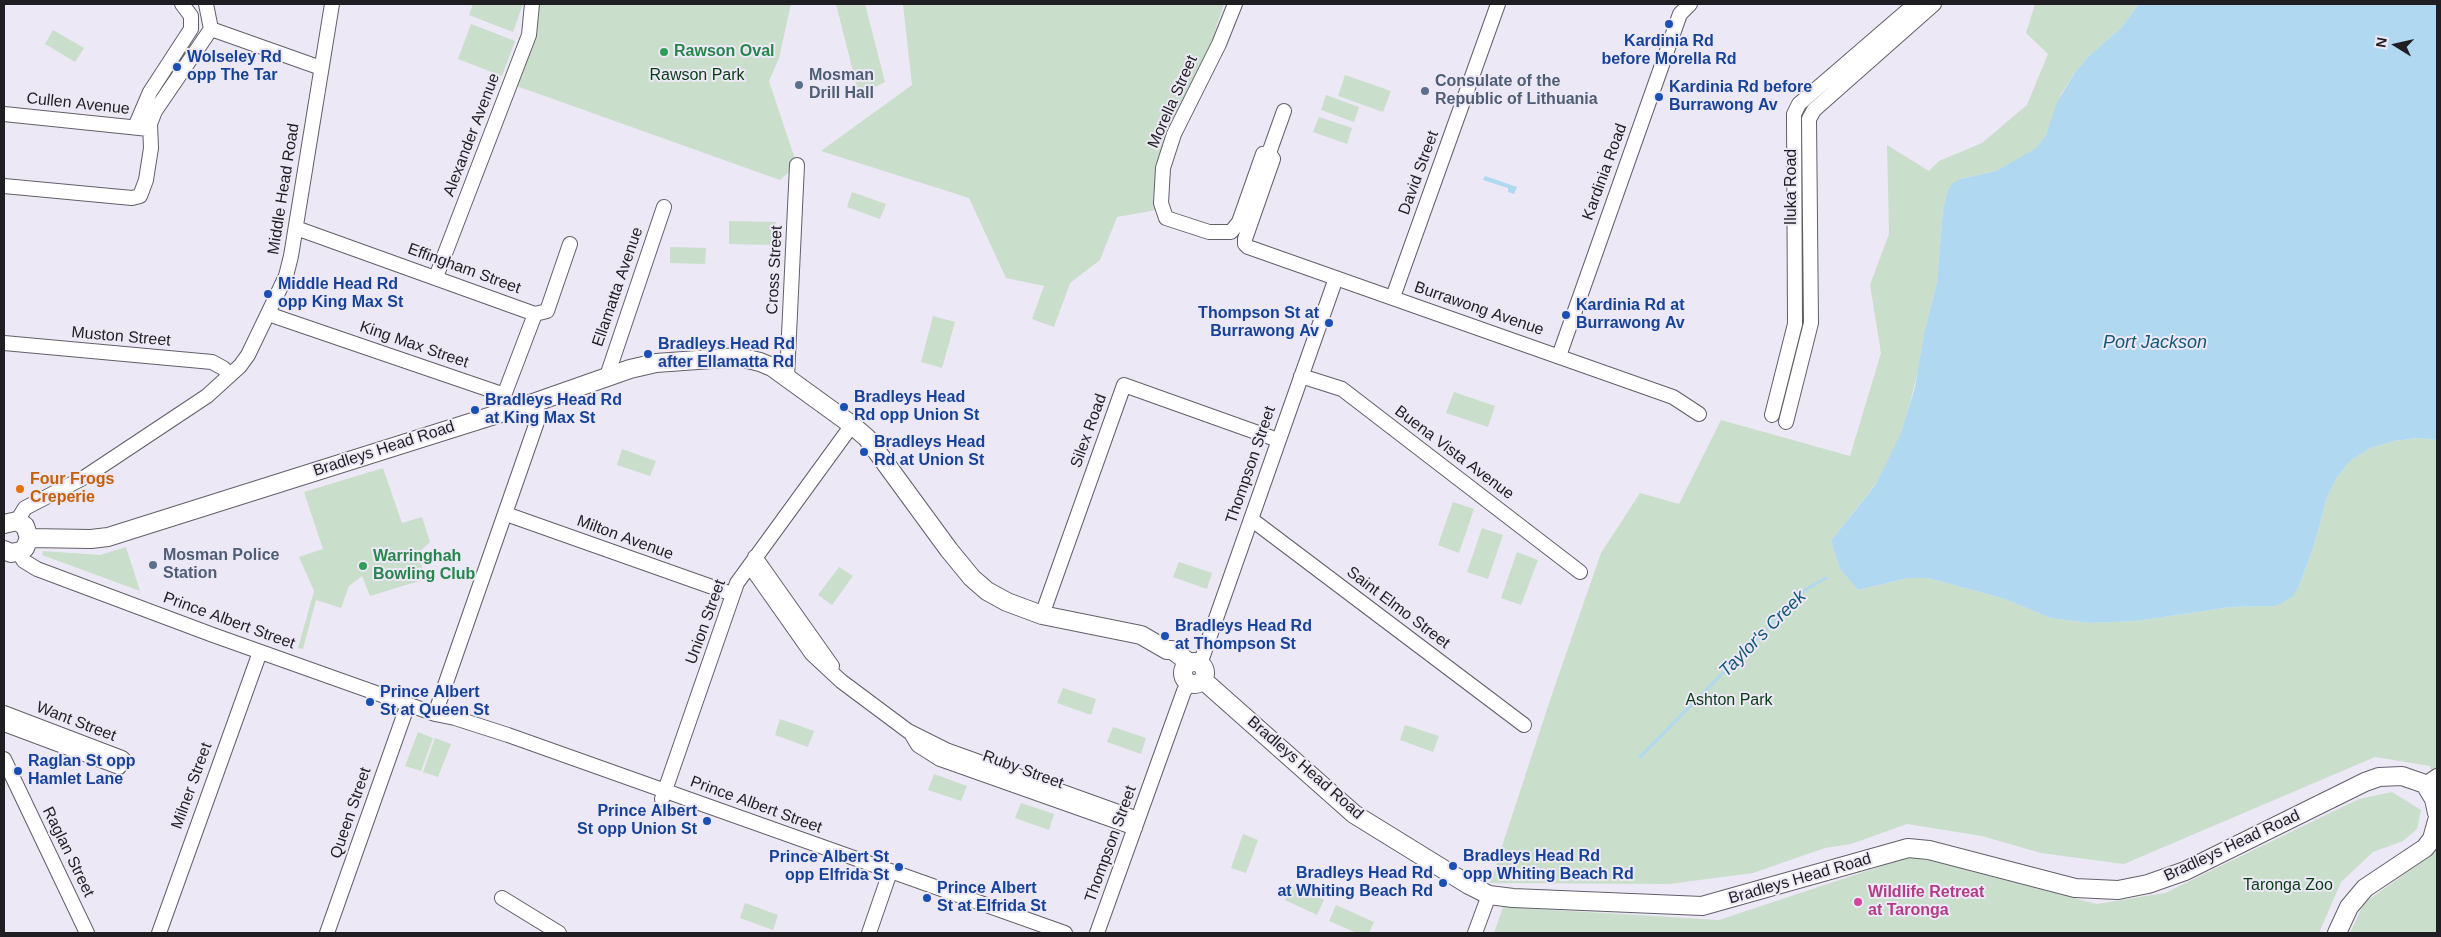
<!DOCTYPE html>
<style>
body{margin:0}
#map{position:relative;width:2441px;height:937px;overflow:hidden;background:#ede8f5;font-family:Arial,sans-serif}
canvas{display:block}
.frame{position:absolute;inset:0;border:5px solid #1f1e22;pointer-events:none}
.north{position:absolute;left:2371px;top:20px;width:50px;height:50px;-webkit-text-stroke:4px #ede8f5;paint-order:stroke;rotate:280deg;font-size:14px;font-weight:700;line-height:20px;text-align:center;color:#1f1e22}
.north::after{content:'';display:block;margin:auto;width:18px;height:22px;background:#1f1e22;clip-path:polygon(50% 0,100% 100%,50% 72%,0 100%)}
</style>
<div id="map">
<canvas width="2441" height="937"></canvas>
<div class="frame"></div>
<div class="north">N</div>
</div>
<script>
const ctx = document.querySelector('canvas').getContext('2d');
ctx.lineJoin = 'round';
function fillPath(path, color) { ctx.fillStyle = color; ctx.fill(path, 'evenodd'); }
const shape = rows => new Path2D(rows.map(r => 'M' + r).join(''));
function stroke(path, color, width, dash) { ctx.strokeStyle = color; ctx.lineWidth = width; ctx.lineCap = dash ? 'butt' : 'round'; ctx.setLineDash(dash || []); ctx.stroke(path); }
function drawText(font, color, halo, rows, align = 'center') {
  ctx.font = font + ' Arial,sans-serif'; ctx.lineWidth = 4; ctx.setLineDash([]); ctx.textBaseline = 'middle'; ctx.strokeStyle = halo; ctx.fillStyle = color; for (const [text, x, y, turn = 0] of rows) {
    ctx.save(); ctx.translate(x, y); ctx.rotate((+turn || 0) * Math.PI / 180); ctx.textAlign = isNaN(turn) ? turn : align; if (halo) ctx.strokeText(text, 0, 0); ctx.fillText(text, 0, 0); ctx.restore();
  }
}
fillPath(shape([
 [473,4,523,4,513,32,469,15],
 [532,4,791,4,779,58,769,81,797,165,780,180,511,84],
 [836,4,865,4,885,82,859,95],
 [903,4,1224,4,1156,210,1117,217,1100,260,1070,283,1054,327,1032,319,1044,286,1006,278,969,198,821,151,912,85],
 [2035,4,2139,4,2121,28,2090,55,2076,71,2061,94,2046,135,2035,150,1996,171,1960,179,1948,190,1943,210,1937,283,1924,333,1918,371,1906,418,1896,448,1881,477,1831,541,1840,569,1858,590,1908,578,1928,578,2002,598,2051,618,2090,623,2136,621,2231,607,2276,606,2299,586,2314,545,2327,497,2337,477,2350,461,2370,448,2394,441,2418,438,2437,440,2437,788,2430,766,2375,757,2124,864,2041,853,1982,836,1907,824,1851,844,1825,848,1753,873,1669,884,1490,883,1550,700,1601,553,1640,493,1679,504,1721,420,1850,456,1881,353,1870,285,1889,234,1887,145,1929,171,1939,161,1982,143,2027,105,2048,54,2026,33],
 [471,24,515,41,502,76,458,59],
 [53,30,84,48,75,62,45,44],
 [1345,75,1391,91,1383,112,1338,96],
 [1326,95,1359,107,1354,122,1321,110],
 [1319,117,1352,128,1347,144,1313,132],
 [852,192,886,204,880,219,847,207],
 [729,221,776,222,775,245,729,244],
 [670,247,706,248,705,264,670,263],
 [933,316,955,322,942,368,921,362],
 [1454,392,1495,406,1488,427,1446,413],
 [622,449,656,461,650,476,617,465],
 [383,468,402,523,422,517,430,542,418,553,426,579,370,596,362,576,349,586,341,608,316,600,303,649,298,648,314,591,299,557,323,549,304,492],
 [1453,502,1474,509,1459,553,1438,545],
 [1482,528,1503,535,1488,579,1467,572],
 [126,547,140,591,42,555,43,551,100,555],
 [1517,552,1538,560,1521,605,1501,598],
 [1179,562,1212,573,1207,589,1173,577],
 [839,567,853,576,832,605,818,595],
 [1063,688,1096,699,1091,715,1057,703],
 [780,719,814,731,808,747,775,735],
 [1405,725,1439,736,1433,752,1400,740],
 [1113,727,1146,738,1141,754,1107,742],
 [418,732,433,738,421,771,405,766],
 [435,738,451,744,438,777,423,772],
 [934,774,967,786,961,801,928,790],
 [2392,792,2421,810,2417,829,2403,841,2373,852,2341,882,2319,933,1494,933,1503,907,1719,920,1912,856,2097,904,2165,893,2359,799],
 [1021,803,1054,814,1049,830,1015,818],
 [1243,834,1258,840,1246,873,1231,868],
 [2437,843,2437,933,2350,933,2364,903,2433,854],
 [1291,885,1324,900,1317,915,1285,900],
 [745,903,778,915,773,930,740,918],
 [1336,905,1374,922,1369,933,1357,933,1329,921]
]), '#c9decb');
fillPath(shape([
 [2139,4,2437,4,2437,440,2418,438,2394,441,2370,448,2350,461,2337,477,2327,497,2314,545,2299,586,2292,597,2276,606,2231,607,2136,621,2089,623,2051,618,2002,598,1928,578,1908,578,1858,590,1840,569,1831,541,1876,484,1901,433,1915,387,1924,333,1937,283,1943,210,1948,190,1953,183,1960,179,1996,171,2035,149,2046,135,2057,102,2076,71,2090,55,2121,28],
 [1485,176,1517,187,1514,194,1508,192,1508,188,1483,180]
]), '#b0d8f0');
stroke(shape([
 [1640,757,1805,590,1826,578]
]), '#b0d8f0', 3);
const minor = shape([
 [1235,4,1219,44,1174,134,1163,168,1161,203,1166,218,1209,232,1231,232,1239,222,1263,154,1269,153,1273,159,1245,239,1245,244,1248,247,1673,397,1699,414],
 [211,29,321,68],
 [4,114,149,129],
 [135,127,150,92,191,29,191,16,182,4],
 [1269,153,1284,111],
 [4,186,132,198,140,196,146,180,151,148,150,124,155,111,211,29,206,4],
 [296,228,535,314,503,398],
 [436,277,529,35,532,4],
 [1393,297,1498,4],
 [268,314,499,393,508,402],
 [535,314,547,311,570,244],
 [4,343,212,362,223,368,230,375],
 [1559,356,1680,14,1690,4],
 [1301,376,1342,389,1580,572],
 [787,377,797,165],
 [606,379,664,207],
 [1772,415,1795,324,1794,114,1799,104,1915,4],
 [1786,422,1811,323,1809,119,1814,110,1934,4],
 [506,514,732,594],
 [1251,519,1524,725],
 [17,521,25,508,85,477,207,396,240,366,248,355,286,276,291,256,332,4],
 [18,552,24,561,37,569,213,635,435,714,455,718,508,735,1065,933],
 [755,557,832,666],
 [750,566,812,654,841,681,908,731,946,750,1138,819],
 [1042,615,1124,385,1278,440],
 [1200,664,1336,278],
 [4,713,122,758,124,760,119,767,4,724],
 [435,714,538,419,536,402],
 [912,735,918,745,940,759,1135,828],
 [4,759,87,933],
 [2425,784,2437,776],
 [662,799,737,583,852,425],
 [502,898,559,933],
 [159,933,260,652],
 [327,933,408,704],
 [869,933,888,878],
 [1097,933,1184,691,1190,683],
 [1475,933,1489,895]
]);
const major = shape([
 [4,524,17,521,25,526,29,538,25,548,21,551,11,553,4,550],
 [29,538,91,539,108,537,536,402,630,369,656,363,739,357,760,362,772,367,852,425,867,438,949,550,972,578,987,591,1007,602,1042,615,1141,635,1167,650,1172,650,1190,663],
 '1183 673a11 11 0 1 1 22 0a11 11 0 1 1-22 0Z',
 [1203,680,1354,814,1469,885,1489,895,1513,898,1702,906,1908,848,1929,850,2075,888,2118,890,2148,884,2185,871,2365,782,2379,777,2402,776,2425,784,2434,799,2437,813],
 [2337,933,2349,907,2365,888,2425,848,2432,839,2437,821]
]);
stroke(minor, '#635f6a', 16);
stroke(major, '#635f6a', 20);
stroke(minor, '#fff', 14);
stroke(major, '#fff', 18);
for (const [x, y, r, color] of [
 [1669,24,5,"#1a4fb4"],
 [664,52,5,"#2e9e5b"],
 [177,67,5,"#1a4fb4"],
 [799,85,5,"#5c6f8a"],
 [1425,91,5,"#5c6f8a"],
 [1659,97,5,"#1a4fb4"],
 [268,294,5,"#1a4fb4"],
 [1566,315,5,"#1a4fb4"],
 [1329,323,5,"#1a4fb4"],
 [648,354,5,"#1a4fb4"],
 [844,407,5,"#1a4fb4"],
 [475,410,5,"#1a4fb4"],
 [864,452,5,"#1a4fb4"],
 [20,489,5,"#e8710a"],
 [153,565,5,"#5c6f8a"],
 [363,566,5,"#2e9e5b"],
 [1165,636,5,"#1a4fb4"],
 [370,702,5,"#1a4fb4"],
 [18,771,5,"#1a4fb4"],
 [707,821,5,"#1a4fb4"],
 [1453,866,5,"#1a4fb4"],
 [899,867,5,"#1a4fb4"],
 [1443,883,5,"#1a4fb4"],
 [927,898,5,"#1a4fb4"],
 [1858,902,5,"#d1479c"]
]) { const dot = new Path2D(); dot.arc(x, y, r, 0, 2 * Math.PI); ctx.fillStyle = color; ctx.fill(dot); stroke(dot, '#ede8f5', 2); }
drawText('bold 16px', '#164399', '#ede8f5', [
 ["Kardinia Rd",1669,42,"center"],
 ["before Morella Rd",1669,60,"center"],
 ["Wolseley Rd",187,58],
 ["opp The Tar",187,76],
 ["Kardinia Rd before",1669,88],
 ["Burrawong Av",1669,106],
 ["Middle Head Rd",278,285],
 ["opp King Max St",278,303],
 ["Kardinia Rd at",1576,306],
 ["Burrawong Av",1576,324],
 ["Thompson St at",1319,314,"right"],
 ["Burrawong Av",1319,332,"right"],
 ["Bradleys Head Rd",658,345],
 ["after Ellamatta Rd",658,363],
 ["Bradleys Head",854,398],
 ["Rd opp Union St",854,416],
 ["Bradleys Head Rd",485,401],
 ["at King Max St",485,419],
 ["Bradleys Head",874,443],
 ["Rd at Union St",874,461],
 ["Bradleys Head Rd",1175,627],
 ["at Thompson St",1175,645],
 ["Prince Albert",380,693],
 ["St at Queen St",380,711],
 ["Raglan St opp",28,762],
 ["Hamlet Lane",28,780],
 ["Prince Albert",697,812,"right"],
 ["St opp Union St",697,830,"right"],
 ["Bradleys Head Rd",1463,857],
 ["opp Whiting Beach Rd",1463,875],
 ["Prince Albert St",889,858,"right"],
 ["opp Elfrida St",889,876,"right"],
 ["Bradleys Head Rd",1433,874,"right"],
 ["at Whiting Beach Rd",1433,892,"right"],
 ["Prince Albert",937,889],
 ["St at Elfrida St",937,907]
], 'left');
drawText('bold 16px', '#27864d', '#ede8f5', [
 ["Rawson Oval",674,52],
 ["Warringhah",373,557],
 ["Bowling Club",373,575]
], 'left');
drawText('16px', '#073c16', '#ede8f5', [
 ["Rawson Park",697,76],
 ["Ashton Park",1729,701],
 ["Taronga Zoo",2288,886]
]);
drawText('bold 16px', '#4e5e75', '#ede8f5', [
 ["Mosman",809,76],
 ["Drill Hall",809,94],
 ["Consulate of the",1435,82],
 ["Republic of Lithuania",1435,100],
 ["Mosman Police",163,556],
 ["Station",163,574]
], 'left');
drawText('16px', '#1f1e22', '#ede8f5', [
 ["Morella Street",1173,102,-66],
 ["Cullen Avenue",78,104,6],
 ["Alexander Avenue",472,135,-69],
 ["Kardinia Road",1605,172,-70],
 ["David Street",1419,173,-70],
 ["Iluka Road",1792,187,-90],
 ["Middle Head Road",284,189,-81],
 ["Effingham Street",464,269,20],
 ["Cross Street",775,270,-87],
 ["Ellamatta Avenue",618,287,-71],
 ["Burrawong Avenue",1479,309,19],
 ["Muston Street",121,337,5],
 ["King Max Street",414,345,19],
 ["Silex Road",1089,431,-70],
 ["Bradleys Head Road",384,449,-18],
 ["Buena Vista Avenue",1454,453,37],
 ["Thompson Street",1251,465,-71],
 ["Milton Avenue",625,538,20],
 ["Saint Elmo Street",1398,608,37],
 ["Prince Albert Street",229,621,20],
 ["Union Street",706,622,-70],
 ["Want Street",76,722,21],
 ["Bradleys Head Road",1305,768,41],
 ["Ruby Street",1023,770,20],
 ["Milner Street",192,786,-70],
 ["Prince Albert Street",756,805,20],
 ["Queen Street",351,813,-71],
 ["Thompson Street",1111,844,-70],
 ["Bradleys Head Road",2232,846,-25],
 ["Raglan Street",68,852,64],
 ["Bradleys Head Road",1800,879,-16]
]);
drawText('bold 16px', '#c56008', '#ede8f5', [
 ["Four Frogs",30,480],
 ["Creperie",30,498]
], 'left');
drawText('bold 16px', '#b23c85', '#ede8f5', [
 ["Wildlife Retreat",1868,893],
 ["at Taronga",1868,911]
], 'left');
drawText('italic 18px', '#135879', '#ede8f5', [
 ["Port Jackson",2155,343],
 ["Taylor's Creek",1763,634,-45]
]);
</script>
